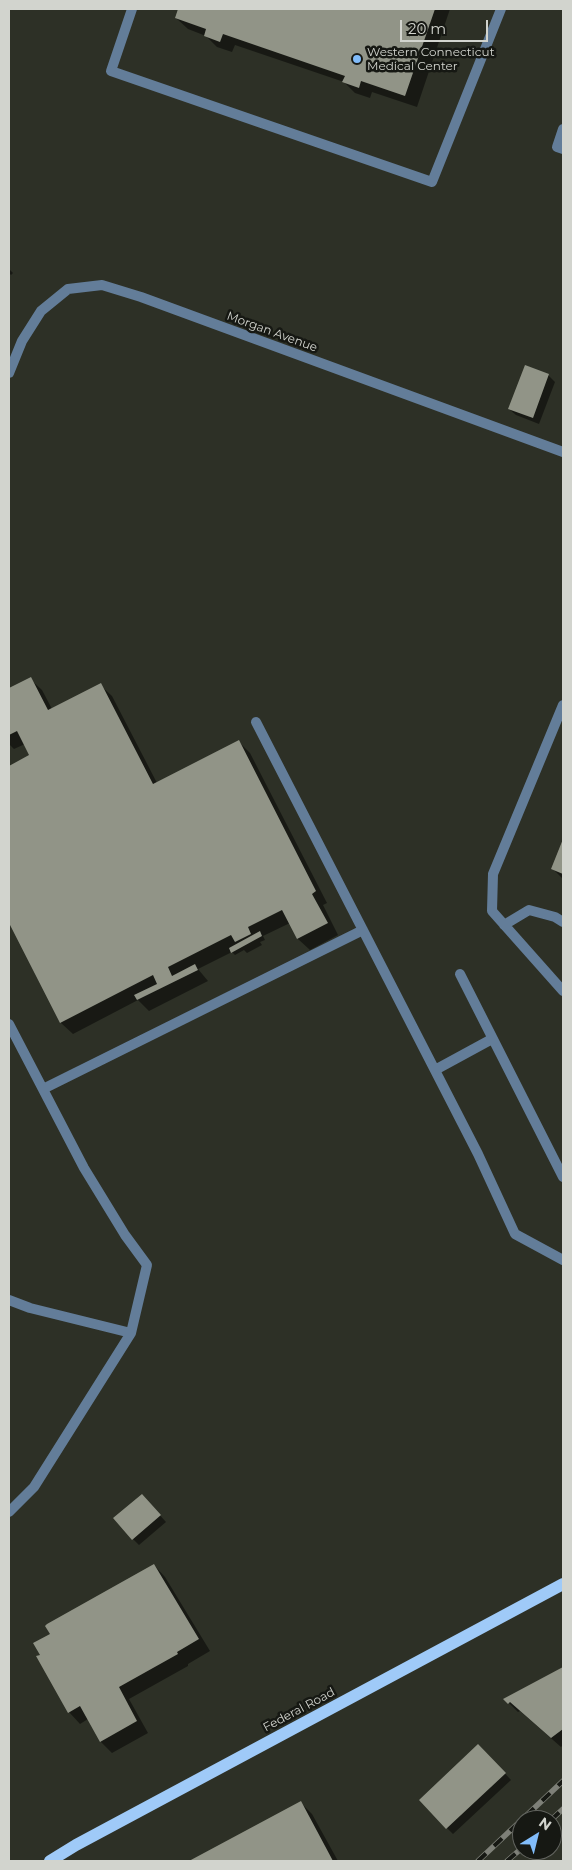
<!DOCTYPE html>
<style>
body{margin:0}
#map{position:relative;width:572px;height:1870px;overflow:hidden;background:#2d3026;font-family:Montserrat,sans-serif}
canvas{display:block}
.frame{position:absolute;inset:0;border:10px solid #d2d4ce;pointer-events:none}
.north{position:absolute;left:512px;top:1810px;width:50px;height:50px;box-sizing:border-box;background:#161813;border:1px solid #61635e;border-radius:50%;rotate:36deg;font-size:14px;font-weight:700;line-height:20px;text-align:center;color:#d2d4ce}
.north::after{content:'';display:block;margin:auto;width:18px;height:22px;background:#81bcfa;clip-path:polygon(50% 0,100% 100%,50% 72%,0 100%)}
.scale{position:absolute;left:400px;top:20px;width:88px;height:22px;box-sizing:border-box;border:2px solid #d2d4ce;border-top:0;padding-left:6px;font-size:15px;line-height:18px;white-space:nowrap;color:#d2d4ce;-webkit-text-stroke:4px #161813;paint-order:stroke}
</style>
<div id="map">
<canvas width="572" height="1870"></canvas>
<div class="frame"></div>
<div class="north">N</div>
<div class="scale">20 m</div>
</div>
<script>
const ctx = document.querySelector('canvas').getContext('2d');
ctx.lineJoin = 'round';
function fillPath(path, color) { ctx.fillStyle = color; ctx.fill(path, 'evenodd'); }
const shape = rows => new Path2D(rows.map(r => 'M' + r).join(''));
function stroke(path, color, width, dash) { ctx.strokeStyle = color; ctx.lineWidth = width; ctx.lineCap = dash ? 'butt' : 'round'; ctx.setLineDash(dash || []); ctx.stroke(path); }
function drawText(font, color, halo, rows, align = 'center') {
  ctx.font = font + ' Montserrat,sans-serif'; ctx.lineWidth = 5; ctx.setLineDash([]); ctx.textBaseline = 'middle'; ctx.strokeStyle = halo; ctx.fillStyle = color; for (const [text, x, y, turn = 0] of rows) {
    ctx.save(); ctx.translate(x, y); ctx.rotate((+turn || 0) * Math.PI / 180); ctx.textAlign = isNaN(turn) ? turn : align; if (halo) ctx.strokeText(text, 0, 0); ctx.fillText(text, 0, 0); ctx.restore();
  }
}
fillPath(shape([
 [179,9,450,9,417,107,372,92,370,98,355,93,344,82,235,45,232,52,217,47,206,36,188,29,176,18],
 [9,269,13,273,11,275,9,273],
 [548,375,555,382,539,424,516,415,509,409],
 [30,679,42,690,52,709,100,685,112,696,157,783,238,741,250,753,327,903,323,905,338,935,310,950,298,939,290,923,263,936,265,940,260,942,262,945,247,953,244,950,235,955,232,952,198,969,208,981,149,1011,138,1000,73,1034,61,1023,9,921,9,767,31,756,25,744,14,749,9,744,9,690],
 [563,842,563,879,552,868],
 [148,1502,166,1522,139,1545,133,1539],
 [154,1565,165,1577,210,1651,188,1664,188,1666,129,1699,148,1733,112,1753,101,1742,88,1719,80,1724,69,1712,41,1655,52,1634],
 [563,1669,563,1745,561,1747,520,1711,518,1712,505,1699],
 [485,1752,511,1780,453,1834,447,1828],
 [301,1803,312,1814,338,1861,192,1861]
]), '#0007');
fillPath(shape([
 [178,9,435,9,405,96,361,81,359,88,342,82,345,76,223,34,220,42,204,36,206,29,175,18],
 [525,365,549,374,533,418,508,409],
 [31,677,48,710,101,683,153,784,239,740,316,891,312,894,328,923,297,939,282,910,248,927,251,934,235,942,231,935,168,967,172,976,195,964,198,970,137,1000,134,995,157,984,153,975,60,1023,9,923,9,766,29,755,17,731,9,735,9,688],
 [563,839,563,874,551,869],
 [260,931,262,936,231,953,229,948],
 [142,1494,161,1515,132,1540,113,1518],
 [154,1564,199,1639,177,1652,178,1654,119,1687,137,1721,100,1742,80,1706,68,1713,36,1656,40,1655,33,1643,50,1634,45,1626,47,1624],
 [563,1667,563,1729,551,1738,510,1702,508,1704,503,1699],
 [478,1744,506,1773,446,1829,419,1800],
 [301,1801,333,1861,189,1861]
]), '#919487');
stroke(shape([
 [132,9,111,71,432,182,501,9],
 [563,129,557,147,563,149],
 [563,705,493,874,492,911,563,991],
 [256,722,478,1154,515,1234,563,1260],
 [504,925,529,910,555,917,563,922],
 [460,974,563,1177],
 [9,1024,84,1168,125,1235,147,1265,131,1333,34,1487,9,1512],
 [435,1070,492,1039],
 [43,1089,363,930],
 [9,1300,30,1308,131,1333]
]), '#637d99', 10);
stroke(shape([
 [9,373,22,341,41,311,68,289,102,285,141,297,563,452]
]), '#637d99', 10);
stroke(shape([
 [50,1861,76,1845,563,1584]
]), '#9fcaf8', 12);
const rail = shape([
 [551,1820,563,1809],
 [478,1861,563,1781],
 [507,1861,522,1848]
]);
stroke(rail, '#7e8078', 5.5);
stroke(rail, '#161813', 4, [11]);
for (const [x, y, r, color] of [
 [357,59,5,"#81bcfa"]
]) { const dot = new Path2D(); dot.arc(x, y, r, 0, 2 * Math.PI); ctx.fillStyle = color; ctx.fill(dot); stroke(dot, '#161813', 2); }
drawText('12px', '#d2d4ce', '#161813', [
 ["Western Connecticut",367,52],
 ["Medical Center",367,66]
], 'left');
drawText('12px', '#d2d4ce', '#161813', [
 ["Morgan Avenue",272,332,20],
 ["Federal Road",299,1710,-28]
]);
</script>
